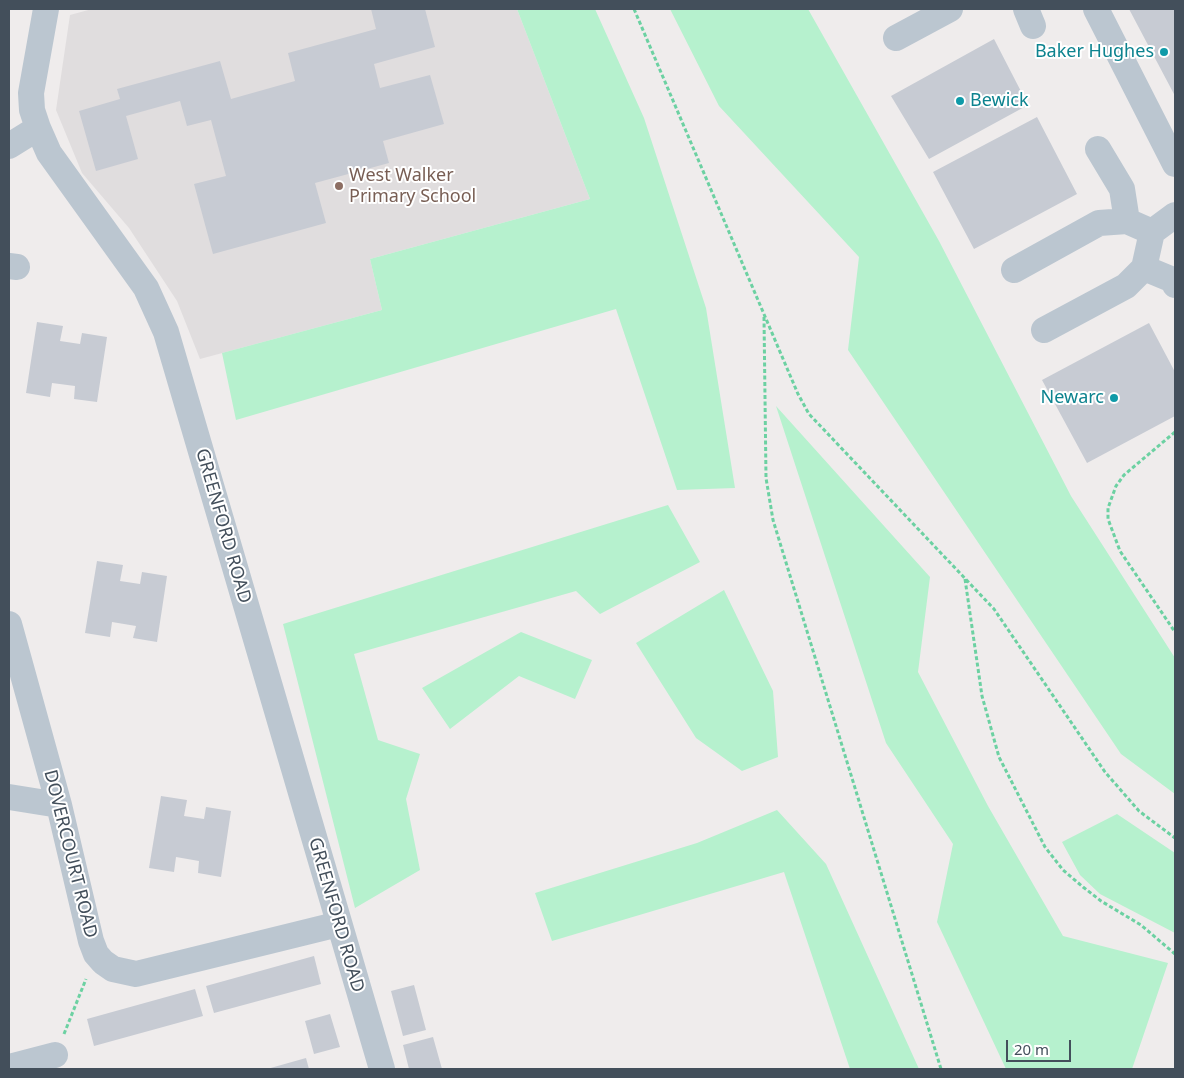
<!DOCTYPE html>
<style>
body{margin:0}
#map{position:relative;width:1184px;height:1078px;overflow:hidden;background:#efecec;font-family:"Noto Sans",sans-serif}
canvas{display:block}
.frame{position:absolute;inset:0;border:10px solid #434f5b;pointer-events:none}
.scale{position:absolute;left:1006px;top:1040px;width:65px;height:22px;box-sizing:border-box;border:2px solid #434f5b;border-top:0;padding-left:6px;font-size:15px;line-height:18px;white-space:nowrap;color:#434f5b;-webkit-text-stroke:4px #fff;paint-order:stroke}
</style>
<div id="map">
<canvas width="1184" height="1078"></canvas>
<div class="frame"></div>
<div class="scale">20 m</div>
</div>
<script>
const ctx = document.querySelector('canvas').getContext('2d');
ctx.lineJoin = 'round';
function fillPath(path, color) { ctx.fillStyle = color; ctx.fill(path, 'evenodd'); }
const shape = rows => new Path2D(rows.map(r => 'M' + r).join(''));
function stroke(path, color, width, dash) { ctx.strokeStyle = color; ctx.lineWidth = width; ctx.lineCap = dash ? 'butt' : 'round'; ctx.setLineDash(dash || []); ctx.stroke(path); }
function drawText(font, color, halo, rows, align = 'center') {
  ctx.font = font + ' "Noto Sans",sans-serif'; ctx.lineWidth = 4; ctx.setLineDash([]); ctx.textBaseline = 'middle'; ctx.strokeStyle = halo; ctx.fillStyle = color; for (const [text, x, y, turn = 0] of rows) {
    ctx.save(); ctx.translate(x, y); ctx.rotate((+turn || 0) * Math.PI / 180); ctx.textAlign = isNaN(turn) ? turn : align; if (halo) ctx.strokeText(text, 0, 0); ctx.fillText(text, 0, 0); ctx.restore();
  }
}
fillPath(shape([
 [92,9,517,9,590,199,370,259,382,310,200,359,177,301,129,228,82,173,56,110,70,15]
]), '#e0ddde');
fillPath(shape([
 [517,9,595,9,644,118,706,308,735,488,677,490,616,309,236,420,222,353,382,310,370,259,590,199],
 [670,9,808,9,939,241,1071,496,1175,658,1175,794,1121,754,848,350,859,257,719,106],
 [776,406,930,577,918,672,988,806,1063,936,1168,963,1132,1069,1006,1069,937,922,953,844,886,743],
 [668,505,700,562,600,614,576,591,354,654,378,740,420,754,406,799,420,870,355,908,283,624],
 [724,590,773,691,778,757,742,771,696,738,636,643],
 [521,632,592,660,575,699,519,676,450,729,422,688],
 [777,810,826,864,919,1069,850,1069,784,872,552,941,535,893,697,843],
 [1117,814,1175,853,1175,933,1100,894,1080,875,1062,842]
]), '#b6f1ce');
fillPath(shape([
 [371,9,425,9,435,47,374,64,380,88,430,75,444,124,383,141,389,163,315,183,326,223,213,254,194,184,226,176,211,120,187,126,180,101,126,116,138,159,96,171,79,111,120,99,117,89,220,61,231,99,295,81,288,53,376,29],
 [1129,9,1175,9,1175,96],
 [994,39,1028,105,929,159,891,96],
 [1037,117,1077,194,974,249,933,172],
 [37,322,63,326,60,341,80,344,82,333,107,337,97,402,74,399,75,386,52,383,50,397,26,393],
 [1149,323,1175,372,1175,416,1087,463,1042,380],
 [97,561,123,565,120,581,140,584,142,572,167,576,157,642,133,638,136,626,112,622,110,637,85,633],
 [161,796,187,800,184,816,204,819,206,807,231,811,221,877,198,873,199,861,176,857,174,872,149,868],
 [314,956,321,984,214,1013,206,986],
 [414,985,426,1030,403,1036,391,991],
 [195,989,203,1016,94,1046,87,1019],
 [330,1014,340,1047,314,1054,305,1021],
 [433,1037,442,1069,409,1069,403,1045],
 [306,1058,309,1069,267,1069]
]), '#c7cbd3');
stroke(shape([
 [634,9,798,394,809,414,994,609,1105,772,1139,811,1175,838],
 [764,317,766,478,773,520,941,1069],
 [1175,432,1124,475,1116,486,1108,508,1108,519,1120,551,1175,632],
 [965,579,982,696,999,757,1045,847,1063,870,1083,887,1101,901,1141,925,1175,954],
 [64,1034,86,979]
]), '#6cd1a2', 3, [4, 2.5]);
stroke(shape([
 [46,9,31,93,32,110,38,128,49,153,146,288,166,332,382,1069],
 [1026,9,1033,26],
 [1096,9,1175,164],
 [896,38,950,9],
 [9,146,38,128],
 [1098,149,1122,189,1127,221],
 [9,266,17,267],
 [1144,268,1173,280,1175,285],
 [1014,270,1099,223,1127,221,1152,232,1175,215],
 [1044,330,1126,286,1144,268,1152,232],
 [9,624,59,805,91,941,96,954,103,962,113,969,136,974,339,924],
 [9,797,59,805],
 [9,1067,55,1055]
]), '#bbc6d0', 26);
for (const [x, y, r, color] of [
 [1164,52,5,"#0f9aa8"],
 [960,101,5,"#0f9aa8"],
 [339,186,5,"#8d6e63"],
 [1114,398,5,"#0f9aa8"]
]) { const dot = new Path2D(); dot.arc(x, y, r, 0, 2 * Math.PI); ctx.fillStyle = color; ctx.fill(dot); stroke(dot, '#fff', 2); }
drawText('18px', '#0d838f', '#fff', [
 ["Baker Hughes",1154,52],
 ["Bewick",970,101,"left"],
 ["Newarc",1104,398]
], 'right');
drawText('18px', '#785e54', '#fff', [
 ["West Walker",349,176],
 ["Primary School",349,197]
], 'left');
drawText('18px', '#434f5b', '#fff', [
 ["GREENFORD ROAD",223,526,74],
 ["DOVERCOURT ROAD",70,854,76],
 ["GREENFORD ROAD",336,915,74]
]);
</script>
